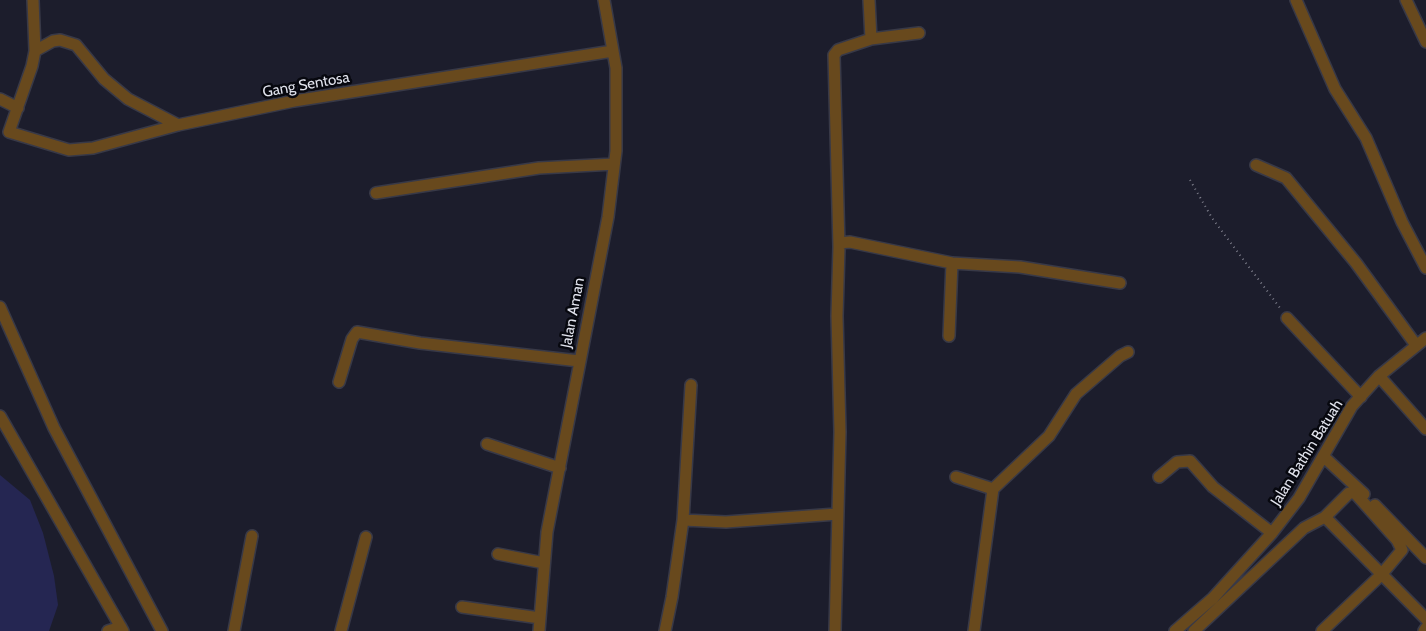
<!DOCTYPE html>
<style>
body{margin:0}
canvas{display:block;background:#1c1d2c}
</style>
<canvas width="1426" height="631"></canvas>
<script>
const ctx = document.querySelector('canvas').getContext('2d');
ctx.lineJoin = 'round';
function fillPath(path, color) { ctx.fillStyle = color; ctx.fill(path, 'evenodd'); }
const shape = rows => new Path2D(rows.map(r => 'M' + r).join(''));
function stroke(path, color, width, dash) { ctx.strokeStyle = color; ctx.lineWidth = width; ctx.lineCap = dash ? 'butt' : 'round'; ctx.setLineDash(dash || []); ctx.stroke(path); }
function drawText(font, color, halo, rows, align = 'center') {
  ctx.font = font + ' Cabin,sans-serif'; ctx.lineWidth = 5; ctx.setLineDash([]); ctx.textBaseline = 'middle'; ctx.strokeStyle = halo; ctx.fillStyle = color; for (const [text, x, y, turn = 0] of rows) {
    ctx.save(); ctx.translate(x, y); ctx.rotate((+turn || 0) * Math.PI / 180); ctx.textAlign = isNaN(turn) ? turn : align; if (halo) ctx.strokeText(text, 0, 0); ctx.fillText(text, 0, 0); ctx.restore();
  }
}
fillPath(shape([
 [0,475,30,500,43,533,54,576,58,605,49,631,0,631]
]), '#252652');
const minor = shape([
 [33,0,35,51,32,66,9,132,69,150,93,148,178,125,294,101,613,51],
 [869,0,871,39],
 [1296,0,1335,89,1366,138,1402,222,1426,268],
 [1406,0,1426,42],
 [35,51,53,41,60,40,76,45,104,79,128,99,178,125],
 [0,99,18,108],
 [1256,165,1286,178,1356,263,1416,345],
 [376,193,539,168,614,164],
 [839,243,850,242,952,263,1020,267,1120,283],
 [0,307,54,428,162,631],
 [1287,318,1361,397],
 [949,336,952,263],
 [1379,376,1426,429],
 [339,382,352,339,357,332,420,343,579,361],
 [0,416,123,631],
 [487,444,560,468],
 [1323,456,1364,494],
 [956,477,993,489],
 [1159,477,1177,462,1190,461,1213,487,1272,533],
 [1375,505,1426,558],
 [683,520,726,522,837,514],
 [498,554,544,563],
 [462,607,540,618],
 [108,631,121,627],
 [234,631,252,536],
 [341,631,366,537],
 [539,631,547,532,608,217,616,151,616,68,604,0],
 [665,631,672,597,683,520,691,385],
 [835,631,840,432,837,316,839,247,834,55,838,50,871,39,919,33],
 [974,631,993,489,1049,436,1076,394,1120,356,1128,352],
 [1175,631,1213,598,1272,533,1299,498,1352,406,1379,376,1426,338],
 [1194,631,1304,528,1325,517,1426,619],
 [1322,631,1381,575,1402,550,1397,540,1355,493,1349,493,1325,517],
 [1424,631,1426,628]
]);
stroke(minor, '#383947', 14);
stroke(shape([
 [1190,180,1212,218,1280,308]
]), '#80818e', 2, [1, 4]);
stroke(minor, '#68491d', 11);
drawText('15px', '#e1e3ed', '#07080f', [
 ["Gang Sentosa",306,85,-10],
 ["Jalan Aman",573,313,-79],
 ["Jalan Bathin Batuah",1307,453,-58]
]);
</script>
